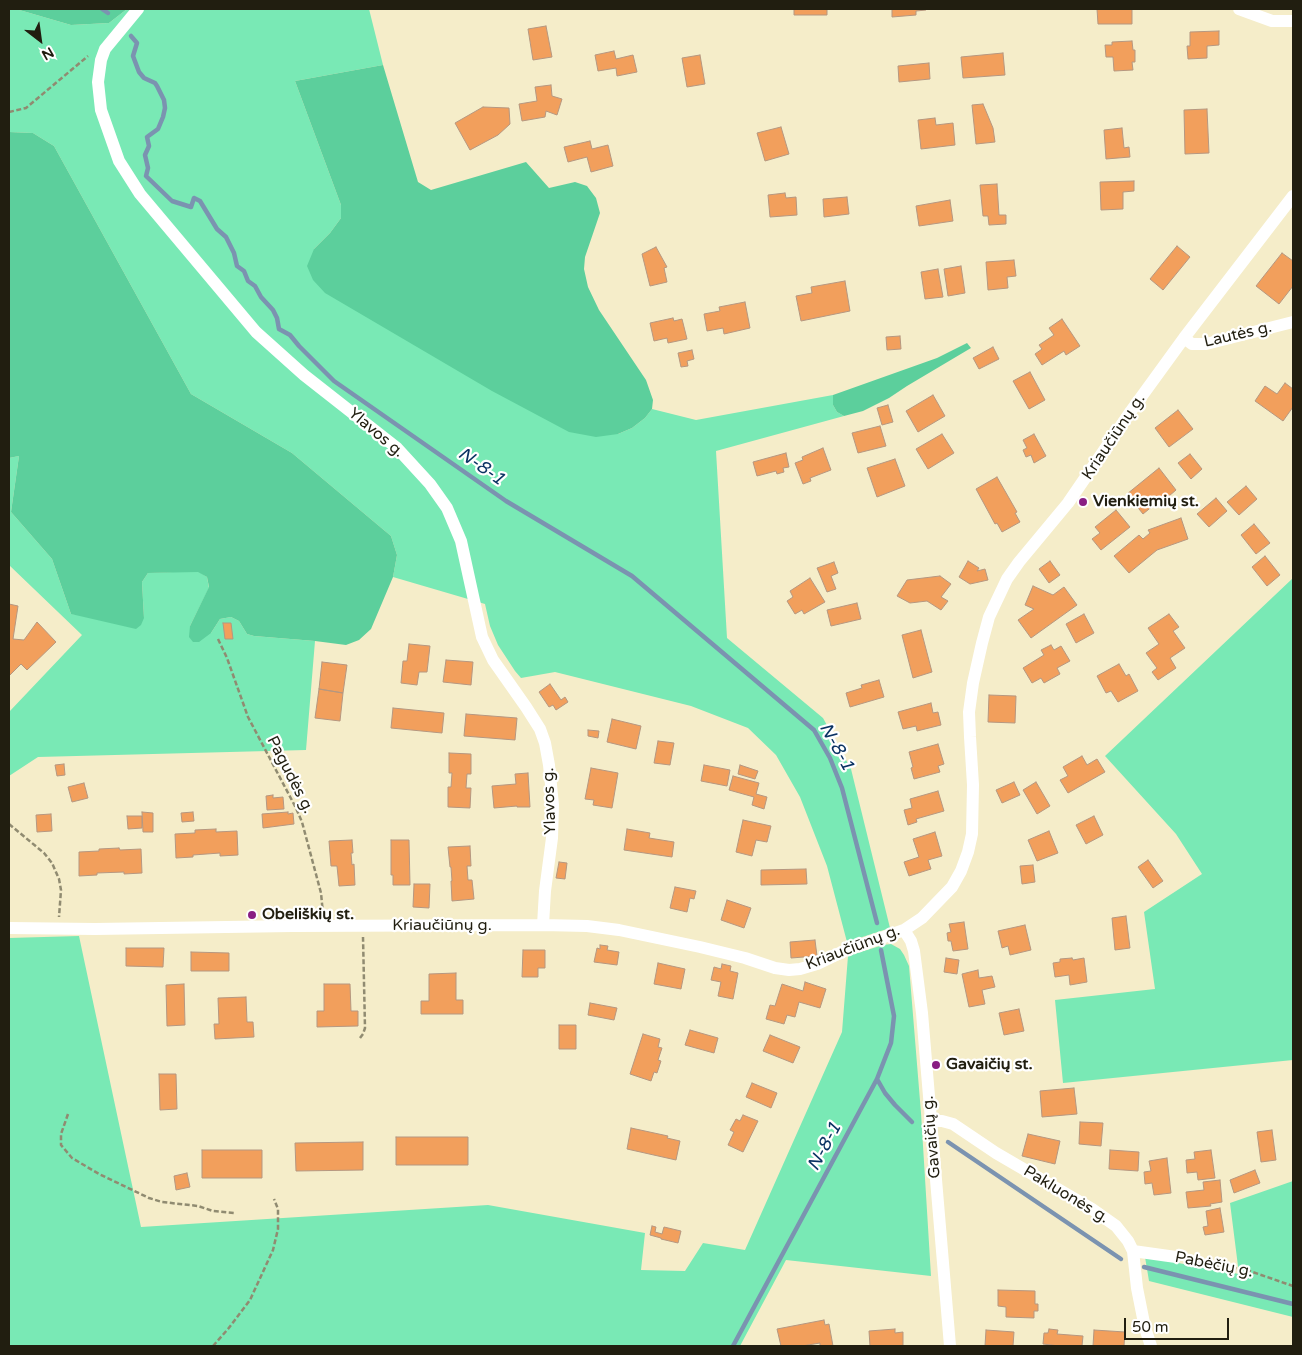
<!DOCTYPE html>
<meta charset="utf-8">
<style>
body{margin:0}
#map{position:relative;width:1302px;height:1355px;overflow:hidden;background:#f5edc9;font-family:"Varela Round",sans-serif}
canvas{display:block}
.frame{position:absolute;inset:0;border:10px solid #211e10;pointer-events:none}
.north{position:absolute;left:15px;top:15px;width:50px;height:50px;-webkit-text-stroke:4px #fff;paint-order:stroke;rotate:150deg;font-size:14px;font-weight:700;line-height:20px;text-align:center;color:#211e10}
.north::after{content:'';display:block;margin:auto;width:18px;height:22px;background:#211e10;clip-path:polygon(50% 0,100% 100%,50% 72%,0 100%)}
.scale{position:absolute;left:1124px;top:1318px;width:105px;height:22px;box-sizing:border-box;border:2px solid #211e10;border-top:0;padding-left:6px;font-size:15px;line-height:18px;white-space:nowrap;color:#211e10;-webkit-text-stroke:4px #fff;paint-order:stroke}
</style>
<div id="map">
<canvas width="1302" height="1355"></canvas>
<div class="frame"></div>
<div class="north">N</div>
<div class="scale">50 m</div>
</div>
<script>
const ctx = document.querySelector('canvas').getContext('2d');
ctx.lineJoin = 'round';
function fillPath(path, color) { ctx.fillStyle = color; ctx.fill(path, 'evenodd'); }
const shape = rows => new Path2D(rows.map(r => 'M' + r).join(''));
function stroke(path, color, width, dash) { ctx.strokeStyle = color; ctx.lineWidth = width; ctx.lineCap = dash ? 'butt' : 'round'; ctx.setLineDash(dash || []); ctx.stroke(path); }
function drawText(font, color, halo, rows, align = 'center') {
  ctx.font = font + ' "Varela Round",sans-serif'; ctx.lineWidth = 4.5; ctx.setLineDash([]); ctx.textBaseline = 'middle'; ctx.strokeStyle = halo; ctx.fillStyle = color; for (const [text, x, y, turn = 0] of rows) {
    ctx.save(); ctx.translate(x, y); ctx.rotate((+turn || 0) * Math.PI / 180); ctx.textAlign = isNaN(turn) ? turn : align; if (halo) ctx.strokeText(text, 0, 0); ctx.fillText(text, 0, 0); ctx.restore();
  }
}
fillPath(shape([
 [9,9,16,9,71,25,109,23,127,9,369,9,383,65,295,81,341,205,341,218,330,233,314,249,618,434,632,428,645,418,652,409,696,420,833,395,833,405,837,412,844,416,716,451,727,638,823,718,851,769,890,928,847,942,827,866,800,797,776,755,748,728,691,706,555,672,521,678,515,671,498,645,490,626,485,604,393,577,397,555,391,536,292,453,191,394,54,146,33,133,9,132],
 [19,456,11,512,52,559,71,614,144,618,142,582,148,573,198,571,207,577,209,588,190,626,211,633,220,619,231,617,239,621,247,634,254,636,315,641,306,750,38,757,9,776,9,712,82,635,9,565,9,458],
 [1293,578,1293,1060,1063,1083,1055,1000,1155,989,1144,912,1202,874,1176,834,1105,756],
 [79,936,141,1227,488,1205,645,1233,641,1270,685,1271,703,1243,745,1250,842,1032,848,956,883,945,891,944,900,949,904,955,909,966,921,1113,931,1276,786,1260,740,1346,9,1346,9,938],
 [1293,1181,1293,1317,1149,1281,1145,1257,1239,1274,1230,1203]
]), '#79e9b5');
fillPath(shape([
 [16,9,127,9,109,23,71,25],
 [383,65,418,182,431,190,526,162,549,188,575,182,587,186,596,198,600,213,585,257,584,269,588,287,599,310,646,380,653,400,652,409,645,418,632,428,618,434,596,437,569,432,492,391,325,293,313,280,307,266,314,249,330,233,341,218,341,205,295,81],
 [9,132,33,133,54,146,191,394,292,453,391,536,397,555,393,577,371,629,359,640,346,645,315,641,254,636,247,634,239,621,231,617,220,619,211,633,199,642,193,642,189,637,190,626,209,587,207,577,198,572,148,573,142,582,144,618,141,625,136,629,71,614,52,559,11,512,19,456,9,458],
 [967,343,971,348,907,386,889,398,863,411,844,416,837,412,833,405,833,395,937,358]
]), '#5ccf9c');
stroke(shape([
 [102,9,108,13],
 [131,36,137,43,133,56,139,72,144,78,155,83,157,86,164,100,165,108,163,117,158,129,147,137,149,146,145,155,148,168,146,176,172,201,191,207,194,198,200,201,217,229,226,237,234,253,237,266,244,271,248,281,255,286,261,297,273,310,277,318,279,329,290,335,299,346,334,381,506,501,632,576,814,730,830,758,842,788,877,923],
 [877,1079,885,1093,895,1105,912,1122],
 [948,1142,1121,1259],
 [1144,1267,1293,1304],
 [733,1346,877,1079,891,1043,894,1016,881,950]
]), '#7b93b0', 4.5);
const building = shape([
 [794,9,827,9,827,15,794,15,794,9],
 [892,9,926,9,926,10,916,11,916,15,892,17,892,9],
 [1097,9,1132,9,1132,24,1098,24,1097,9],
 [546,26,552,57,533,60,528,29,546,26],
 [1219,31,1219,45,1207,46,1207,58,1188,59,1187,46,1190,46,1190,32,1219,31],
 [1132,41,1133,50,1135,50,1135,62,1132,62,1133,70,1114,71,1113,57,1106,57,1105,45,1112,45,1112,42,1132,41],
 [614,51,616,59,633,55,637,72,617,76,616,68,598,71,595,55,614,51],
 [1003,53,1005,75,963,78,961,57,1003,53],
 [700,55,705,84,687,87,682,58,700,55],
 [929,63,930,79,899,82,898,66,929,63],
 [551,85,552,96,562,99,557,115,546,111,545,117,522,121,519,104,537,101,535,87,551,85],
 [983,104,993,128,995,142,976,144,972,105,983,104],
 [483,107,509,108,510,124,498,135,470,150,455,123,483,107],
 [1207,109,1209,153,1185,154,1184,110,1207,109],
 [935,118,936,125,953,123,955,145,921,149,918,120,935,118],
 [781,127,789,154,765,161,757,133,781,127],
 [1122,128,1124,148,1129,147,1130,157,1106,159,1104,130,1122,128],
 [590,141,592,149,608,145,613,166,591,172,587,157,568,162,564,147,590,141],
 [1134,181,1134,191,1123,192,1123,209,1101,210,1100,182,1134,181],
 [997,184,999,215,1006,215,1006,224,989,225,988,216,983,216,980,185,997,184],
 [785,193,786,198,796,197,797,215,770,217,768,195,785,193],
 [847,197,849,214,824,217,823,199,847,197],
 [950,200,953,221,919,226,916,206,950,200],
 [1177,246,1190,257,1163,290,1150,279,1177,246],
 [656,247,667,267,664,268,667,282,650,286,642,254,656,247],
 [1282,253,1293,261,1293,286,1279,304,1256,286,1282,253],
 [1014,260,1016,276,1007,277,1008,288,988,290,986,262,1014,260],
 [961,266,965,293,948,296,944,269,961,266],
 [938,269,943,297,925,299,921,272,938,269],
 [845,281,850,311,801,321,796,296,812,293,811,287,845,281],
 [745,302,750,328,724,334,723,328,707,331,704,314,720,311,719,307,745,302],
 [673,318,674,321,682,319,687,339,668,343,667,338,654,341,650,323,673,318],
 [1062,319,1080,346,1066,355,1064,351,1042,365,1035,354,1042,349,1039,345,1054,335,1049,328,1062,319],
 [900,336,901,349,887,350,886,337,900,336],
 [993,347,999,359,979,369,973,358,993,347],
 [692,350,694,359,687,361,688,366,681,367,678,353,692,350],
 [1030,372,1045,400,1029,409,1013,381,1030,372],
 [1285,383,1293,389,1293,407,1283,421,1255,401,1265,386,1277,394,1285,383],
 [933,395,945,416,918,432,906,411,933,395],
 [888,405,893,422,882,425,877,408,888,405],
 [1178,410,1193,429,1169,447,1155,428,1178,410],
 [880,426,886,446,858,453,852,433,880,426],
 [942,434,954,453,928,469,916,449,942,434],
 [1034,434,1046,456,1034,463,1031,455,1026,457,1023,450,1027,448,1023,440,1034,434],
 [823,448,831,470,810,478,811,481,803,484,795,463,803,460,802,457,823,448],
 [786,453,789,467,783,468,784,472,777,474,776,471,757,476,753,462,786,453],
 [1190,454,1202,469,1191,479,1178,463,1190,454],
 [895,459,905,486,877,497,867,468,895,459],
 [1159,468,1176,490,1162,502,1160,500,1143,514,1127,494,1159,468],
 [997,477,1017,512,1015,513,1020,522,1002,532,997,523,995,524,976,489,997,477],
 [1246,486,1257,499,1239,515,1227,502,1246,486],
 [1216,498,1227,511,1209,527,1197,514,1216,498],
 [1116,510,1130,527,1101,550,1092,539,1100,533,1095,527,1116,510],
 [1181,518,1188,539,1157,550,1129,573,1114,556,1139,535,1143,539,1150,533,1148,530,1181,518],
 [1254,524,1270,543,1256,554,1241,535,1254,524],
 [1265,556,1280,575,1267,586,1252,567,1265,556],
 [968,561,979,568,977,571,985,569,988,580,970,584,959,577,968,561],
 [1050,561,1060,575,1049,583,1039,569,1050,561],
 [834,562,838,573,831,576,836,589,827,592,817,568,834,562],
 [940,576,951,584,941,597,948,601,941,610,927,601,910,603,897,596,907,580,940,576],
 [810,578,825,602,804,614,802,610,795,614,787,601,793,597,790,591,810,578],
 [1033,586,1053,595,1064,587,1077,605,1031,638,1018,620,1034,609,1025,605,1033,586],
 [857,603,861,619,831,626,827,610,857,603],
 [9,604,18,606,13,639,24,640,37,622,56,642,27,670,21,664,9,676,9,604],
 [1084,614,1094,633,1076,643,1066,624,1084,614],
 [1169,614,1179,627,1173,631,1185,648,1170,658,1176,668,1158,680,1152,672,1157,668,1146,653,1159,644,1148,628,1169,614],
 [223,623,231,623,233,639,225,639,223,623],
 [921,630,932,672,913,678,902,635,921,630],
 [409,644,430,646,427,672,419,672,417,685,401,683,403,661,407,661,409,644],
 [1051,645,1054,650,1061,646,1070,661,1057,668,1060,674,1044,683,1041,678,1032,683,1023,668,1044,655,1041,650,1051,645],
 [446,660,473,662,471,685,443,682,446,660],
 [322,662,347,665,343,693,319,689,322,662],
 [1119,664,1126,676,1129,674,1138,691,1118,702,1111,691,1106,693,1097,676,1119,664],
 [879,680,884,697,850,707,846,693,862,688,861,685,879,680],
 [550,684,561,700,565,697,568,702,556,710,553,705,549,707,539,692,550,684],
 [319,689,343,693,340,721,315,718,319,689],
 [989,695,1016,696,1015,723,988,722,989,695],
 [931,703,933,713,938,712,941,725,917,731,916,726,903,729,898,712,931,703],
 [393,708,444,713,442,733,391,728,393,708],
 [466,714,517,718,515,740,464,736,466,714],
 [612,719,641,726,636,749,607,742,612,719],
 [588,730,599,731,598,738,588,736,588,730],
 [658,741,674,743,670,765,654,763,658,741],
 [938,744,944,764,938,766,940,772,914,779,911,768,913,767,909,752,938,744],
 [449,753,471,754,471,774,467,774,466,788,471,788,470,808,448,807,448,787,451,787,452,773,449,773,449,753],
 [1082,756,1087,765,1097,759,1105,772,1068,793,1060,780,1068,776,1063,767,1082,756],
 [64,764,65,775,57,776,55,765,64,764],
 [704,765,730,770,727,786,701,781,704,765],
 [740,765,758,771,755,779,738,774,740,765],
 [591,768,618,773,612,808,593,805,594,800,585,799,591,768],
 [528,773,530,807,517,807,517,806,494,808,492,786,516,784,515,774,528,773],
 [733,776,759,783,756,794,767,797,764,809,752,805,754,797,729,790,733,776],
 [1014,782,1020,795,1002,803,996,790,1014,782],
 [1036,782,1050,806,1037,814,1023,790,1036,782],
 [84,783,88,798,72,802,68,787,84,783],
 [938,791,944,811,916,819,917,822,908,825,904,810,912,808,910,799,938,791],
 [273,795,273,798,283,797,284,809,267,810,266,796,273,795],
 [142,812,153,813,153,832,143,832,142,812],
 [193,812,194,821,182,822,181,813,193,812],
 [288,812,288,814,293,813,294,824,263,828,262,814,288,812],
 [51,814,52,831,37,832,36,815,51,814],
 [127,816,142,816,142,828,128,829,127,816],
 [1094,816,1103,835,1086,844,1076,825,1094,816],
 [743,820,771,826,767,842,756,840,752,856,736,852,743,820],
 [216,829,216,832,237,831,238,855,220,856,220,853,193,855,193,857,176,858,175,834,195,833,195,830,216,829],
 [627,829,650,833,649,838,674,842,672,857,624,850,627,829],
 [1049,831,1058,853,1037,861,1028,840,1049,831],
 [935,832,942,856,928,860,931,869,909,876,904,862,919,857,913,839,935,832],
 [352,840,353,853,351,853,352,865,354,864,355,885,339,886,337,866,331,866,329,841,352,840],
 [391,840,409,840,410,885,393,885,393,875,391,875,391,840],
 [470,846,471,866,467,866,468,880,472,880,474,899,452,901,451,881,452,881,451,867,450,867,448,847,470,846],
 [119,848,120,850,141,849,142,873,124,874,124,872,97,873,97,875,79,876,79,852,99,851,99,849,119,848],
 [1148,860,1163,881,1153,888,1138,867,1148,860],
 [559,862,567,863,565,879,556,878,559,862],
 [1033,865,1035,882,1022,884,1020,866,1033,865],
 [806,869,807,884,761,885,761,870,806,869],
 [414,884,430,884,429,908,413,907,414,884],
 [675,887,696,891,694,899,690,898,687,912,670,908,675,887],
 [727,900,751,908,744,928,721,920,727,900],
 [1126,916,1130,948,1115,950,1112,918,1126,916],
 [964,922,968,949,953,951,951,941,948,941,947,933,951,932,949,924,964,922],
 [1025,925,1031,950,1010,955,1008,946,1002,948,998,931,1025,925],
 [815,940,817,956,791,958,790,942,815,940],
 [600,945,608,946,607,950,619,952,617,965,594,962,597,948,600,949,600,945],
 [126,948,164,948,163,967,126,966,126,948],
 [523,950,545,950,545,968,538,968,538,977,522,977,523,950],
 [191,952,229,953,229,971,191,971,191,952],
 [946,958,959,960,957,974,944,972,946,958],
 [1072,958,1073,960,1084,958,1087,982,1070,985,1069,975,1055,977,1053,963,1060,962,1060,959,1072,958],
 [658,963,685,969,681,989,654,984,658,963],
 [722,964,731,966,730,971,738,973,733,999,718,996,721,982,711,980,714,967,721,969,722,964],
 [978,970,979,978,992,976,995,987,982,990,985,1004,969,1007,962,974,978,970],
 [456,973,456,1000,463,1000,463,1014,421,1014,421,1001,429,1001,429,974,456,973],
 [805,982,826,989,820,1008,799,1002,795,1017,787,1015,784,1024,766,1019,770,1005,775,1006,782,984,803,991,805,982],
 [184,984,185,1025,167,1026,166,985,184,984],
 [324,984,350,984,351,1011,358,1011,358,1026,317,1027,317,1011,324,1011,324,984],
 [246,997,247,1022,253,1022,254,1037,215,1039,214,1024,219,1024,218,998,246,997],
 [590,1003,617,1008,614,1020,588,1015,590,1003],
 [1019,1009,1024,1031,1004,1035,999,1013,1019,1009],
 [559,1025,576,1025,576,1049,559,1049,559,1025],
 [690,1030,718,1038,714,1053,685,1045,690,1030],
 [643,1034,660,1039,658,1047,662,1048,658,1060,661,1061,657,1073,654,1072,651,1081,630,1074,643,1034],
 [770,1035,800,1047,793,1063,763,1051,770,1035],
 [159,1074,176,1074,177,1109,160,1110,159,1074],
 [752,1083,777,1093,771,1108,746,1097,752,1083],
 [1074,1088,1077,1114,1042,1117,1040,1091,1074,1088],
 [743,1115,758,1121,743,1152,728,1145,734,1132,730,1130,736,1119,740,1121,743,1115],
 [1080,1122,1103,1123,1101,1146,1079,1144,1080,1122],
 [631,1128,668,1136,667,1138,680,1141,676,1160,627,1149,631,1128],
 [1272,1130,1276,1160,1261,1162,1257,1132,1272,1130],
 [1028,1134,1060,1141,1055,1164,1022,1156,1028,1134],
 [396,1137,468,1137,468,1165,396,1165,396,1137],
 [363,1142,363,1170,296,1171,295,1143,363,1142],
 [202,1150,262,1150,262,1178,202,1178,202,1150],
 [1110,1150,1139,1152,1138,1171,1109,1169,1110,1150],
 [1211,1150,1215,1178,1198,1180,1197,1172,1187,1173,1186,1160,1195,1159,1194,1152,1211,1150],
 [1167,1158,1171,1193,1154,1195,1152,1183,1145,1184,1144,1172,1151,1171,1149,1161,1167,1158],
 [1255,1170,1260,1183,1234,1193,1230,1180,1255,1170],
 [187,1173,190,1187,176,1190,174,1176,187,1173],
 [1220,1180,1222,1202,1210,1204,1211,1206,1188,1208,1186,1192,1204,1190,1203,1182,1220,1180],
 [1220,1208,1224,1232,1205,1235,1203,1227,1208,1226,1206,1211,1220,1208],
 [652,1226,656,1227,655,1232,662,1234,664,1227,681,1231,678,1243,661,1239,661,1238,650,1235,652,1226],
 [998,1290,1035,1291,1035,1304,1038,1304,1038,1311,1034,1311,1034,1318,1006,1317,1006,1307,998,1306,998,1290],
 [824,1320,825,1325,829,1324,833,1346,820,1346,820,1343,802,1346,781,1346,777,1329,824,1320],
 [895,1329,895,1333,903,1332,903,1346,870,1346,869,1331,895,1329],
 [1049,1329,1058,1330,1057,1334,1083,1336,1082,1346,1059,1346,1043,1344,1044,1333,1048,1333,1049,1329],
 [986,1330,1014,1332,1013,1346,985,1346,986,1330],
 [1094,1330,1125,1332,1124,1346,1093,1346,1094,1330]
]);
fillPath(building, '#f29f5c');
stroke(building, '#b59780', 1);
stroke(shape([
 [9,112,26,108,88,56],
 [218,639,227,658,248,717,296,808,302,822,321,893,323,914],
 [9,824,44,853,52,863,59,879,61,890,59,917],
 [360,1038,363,1034,365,1028,363,937],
 [68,1114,61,1134,61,1145,72,1158,99,1174,149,1198,162,1202,198,1206,213,1211,234,1213],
 [1187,1261,1200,1264,1244,1269,1293,1286],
 [213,1346,228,1329,250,1300,273,1250,278,1229,278,1209,274,1199]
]), '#908b71', 2.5, [5, 2.5]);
stroke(shape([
 [138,9,105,49,101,60,98,82,101,110,119,161,140,194,256,332,304,375,397,448,430,484,447,508,461,541,482,637,493,660,526,707,540,729,545,743,549,765,553,805,552,838,545,891,543,925],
 [1239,9,1272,21,1293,21],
 [1184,338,1192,344,1206,344,1293,322],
 [9,928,95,929,292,926,543,925,587,926,619,930,700,947,745,958,775,968,789,970,800,969,817,964,844,951,904,930,922,918,952,887,961,871,968,852,972,834,973,785,970,737,969,712,973,683,982,643,989,617,1007,579,1019,562,1068,503,1131,411,1184,338,1293,196],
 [904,930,911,941,914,951,922,1013,950,1346],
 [930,1121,942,1121,953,1124,996,1153,1092,1209,1116,1226,1128,1241,1133,1251,1137,1288,1145,1328,1151,1346],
 [1133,1251,1176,1257]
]), '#fff', 12);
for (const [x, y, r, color] of [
 [1083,502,5,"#891e83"],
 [252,915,5,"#891e83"],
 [936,1065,5,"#891e83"]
]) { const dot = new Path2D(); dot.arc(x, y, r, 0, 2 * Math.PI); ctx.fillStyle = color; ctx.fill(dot); stroke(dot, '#fff', 2); }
drawText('16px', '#211e10', '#fff', [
 ["Lautės g.",1238,335,-13],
 ["Ylavos g.",376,433,40],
 ["Kriaučiūnų g.",1114,437,-56],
 ["Pagudės g.",290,775,63],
 ["Ylavos g.",550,801,-92],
 ["Kriaučiūnų g.",442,926],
 ["Kriaučiūnų g.",853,948,-21],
 ["Gavaičių g.",932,1137,-95],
 ["Pakluonės g.",1066,1195,31],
 ["Pabėčių g.",1214,1265,11]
]);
drawText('bold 16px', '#211e10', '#fff', [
 ["Vienkiemių st.",1093,502],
 ["Obeliškių st.",262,915],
 ["Gavaičių st.",946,1065]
], 'left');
drawText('italic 18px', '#0b3363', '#fff', [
 ["N-8-1",481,467,35],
 ["N-8-1",836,747,61],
 ["N-8-1",825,1147,-62]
]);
</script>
